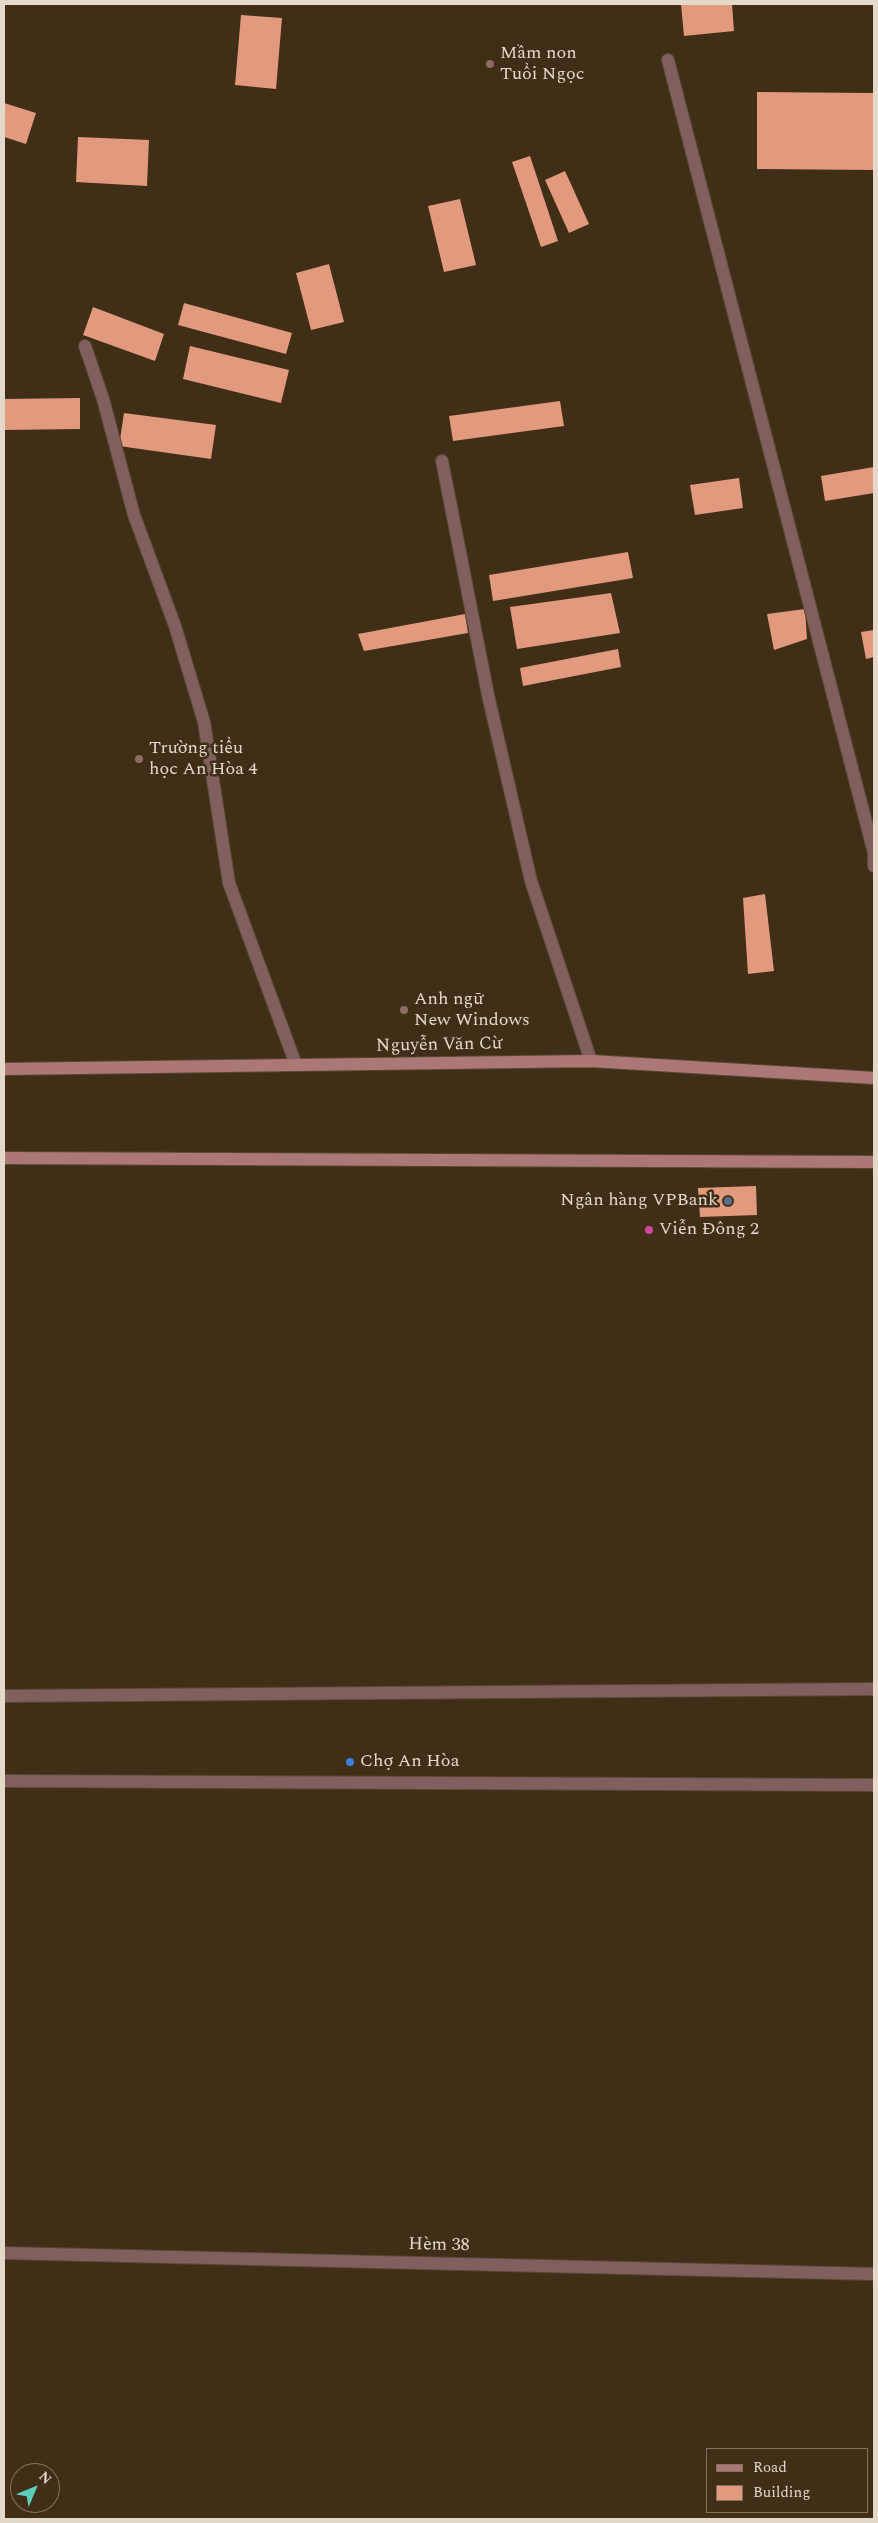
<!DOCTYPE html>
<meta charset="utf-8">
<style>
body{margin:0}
#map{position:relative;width:878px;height:2523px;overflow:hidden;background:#402e16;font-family:Spectral,serif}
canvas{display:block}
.frame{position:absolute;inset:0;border:5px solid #e4d8ca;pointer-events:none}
.legend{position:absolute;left:706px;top:2448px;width:162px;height:65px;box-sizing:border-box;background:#402e16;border:1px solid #82725e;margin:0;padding:6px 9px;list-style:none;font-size:15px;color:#e4d8ca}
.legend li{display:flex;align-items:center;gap:10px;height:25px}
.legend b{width:25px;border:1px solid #82725e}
.north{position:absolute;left:10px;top:2463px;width:50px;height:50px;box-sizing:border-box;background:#402e16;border:1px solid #82725e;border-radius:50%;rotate:45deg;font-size:14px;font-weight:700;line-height:20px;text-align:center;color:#e4d8ca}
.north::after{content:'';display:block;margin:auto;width:18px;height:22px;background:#5ccebb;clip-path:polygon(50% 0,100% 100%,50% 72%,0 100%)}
</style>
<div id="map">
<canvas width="878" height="2523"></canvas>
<div class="frame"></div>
<ul class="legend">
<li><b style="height:6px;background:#ac7877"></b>Road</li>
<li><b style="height:14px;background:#e29a7e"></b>Building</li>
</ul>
<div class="north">N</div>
</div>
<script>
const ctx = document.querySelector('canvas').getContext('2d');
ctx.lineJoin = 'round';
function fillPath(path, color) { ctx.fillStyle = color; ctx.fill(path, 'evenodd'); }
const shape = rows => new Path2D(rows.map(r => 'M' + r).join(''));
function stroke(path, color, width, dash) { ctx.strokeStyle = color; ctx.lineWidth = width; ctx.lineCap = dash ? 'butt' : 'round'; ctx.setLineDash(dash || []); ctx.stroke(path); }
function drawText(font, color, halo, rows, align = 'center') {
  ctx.font = font + ' Spectral,serif'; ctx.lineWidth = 5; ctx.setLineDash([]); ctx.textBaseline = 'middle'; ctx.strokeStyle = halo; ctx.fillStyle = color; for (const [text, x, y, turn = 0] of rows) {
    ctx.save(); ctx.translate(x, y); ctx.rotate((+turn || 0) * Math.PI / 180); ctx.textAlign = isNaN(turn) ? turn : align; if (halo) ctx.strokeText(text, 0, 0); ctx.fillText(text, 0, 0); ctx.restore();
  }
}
fillPath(shape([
 [681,4,732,4,734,31,684,36],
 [241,15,282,18,276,89,235,85],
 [757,92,874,93,874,170,757,169],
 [4,103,36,113,26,144,4,137],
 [78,137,149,140,147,186,76,182],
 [530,156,558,241,541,247,512,162],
 [565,171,589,224,569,233,545,180],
 [460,199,476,265,444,272,428,206],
 [329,264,344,322,311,330,296,273],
 [184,303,292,333,286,354,178,325],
 [93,307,164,334,155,361,83,335],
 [190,346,289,370,281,403,183,379],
 [80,398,80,429,4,430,4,399],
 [560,401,564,426,453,441,449,416],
 [124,413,216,425,211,459,119,446],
 [874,467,874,493,825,501,821,476],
 [739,478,743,508,695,515,690,485],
 [628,552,633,578,493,601,489,575],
 [611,593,620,633,517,649,510,607],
 [805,609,807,639,774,650,767,614],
 [465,614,468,633,364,651,358,634],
 [874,630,874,657,866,659,861,632],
 [618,649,621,667,523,686,520,668],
 [765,894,774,971,748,974,743,898],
 [756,1186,757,1215,700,1217,698,1188]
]), '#e29a7e');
const service = shape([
 [85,346,103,399,134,515,175,626,204,722,229,883,296,1065],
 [442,461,488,695,531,881,591,1061]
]);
const minor = shape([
 [668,60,874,853,874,866],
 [4,1696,874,1689],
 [4,1781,874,1785],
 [4,2253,874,2274]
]);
const secondary = shape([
 [4,1069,591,1061,874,1078],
 [4,1158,874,1162]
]);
stroke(service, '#5a4933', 14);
stroke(minor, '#5a4933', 14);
stroke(secondary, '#5a4933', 14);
stroke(service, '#80605f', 12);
stroke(minor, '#80605f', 12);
stroke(secondary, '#ac7877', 12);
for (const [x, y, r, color] of [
 [490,64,5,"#8d6e63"],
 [139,759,5,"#8d6e63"],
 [404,1010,5,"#8d6e63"],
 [728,1201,5,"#5c6f8a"],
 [649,1230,5,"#d1479c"],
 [350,1762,5,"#3f7fe0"]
]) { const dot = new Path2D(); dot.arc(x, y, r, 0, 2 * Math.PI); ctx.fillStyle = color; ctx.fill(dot); stroke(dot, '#402e16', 2); }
drawText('18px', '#e4d8ca', '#402e16', [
 ["Mầm non",500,54],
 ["Tuổi Ngọc",500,75],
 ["Trường tiểu",149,749],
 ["học An Hòa 4",149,770],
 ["Anh ngữ",414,1000],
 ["New Windows",414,1021],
 ["Ngân hàng VPBank",718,1201,"right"],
 ["Viễn Đông 2",659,1230],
 ["Chợ An Hòa",360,1762]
], 'left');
drawText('18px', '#e4d8ca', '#402e16', [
 ["Nguyễn Văn Cừ",439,1046,-1],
 ["Hèm 38",439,2246,1]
]);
</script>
